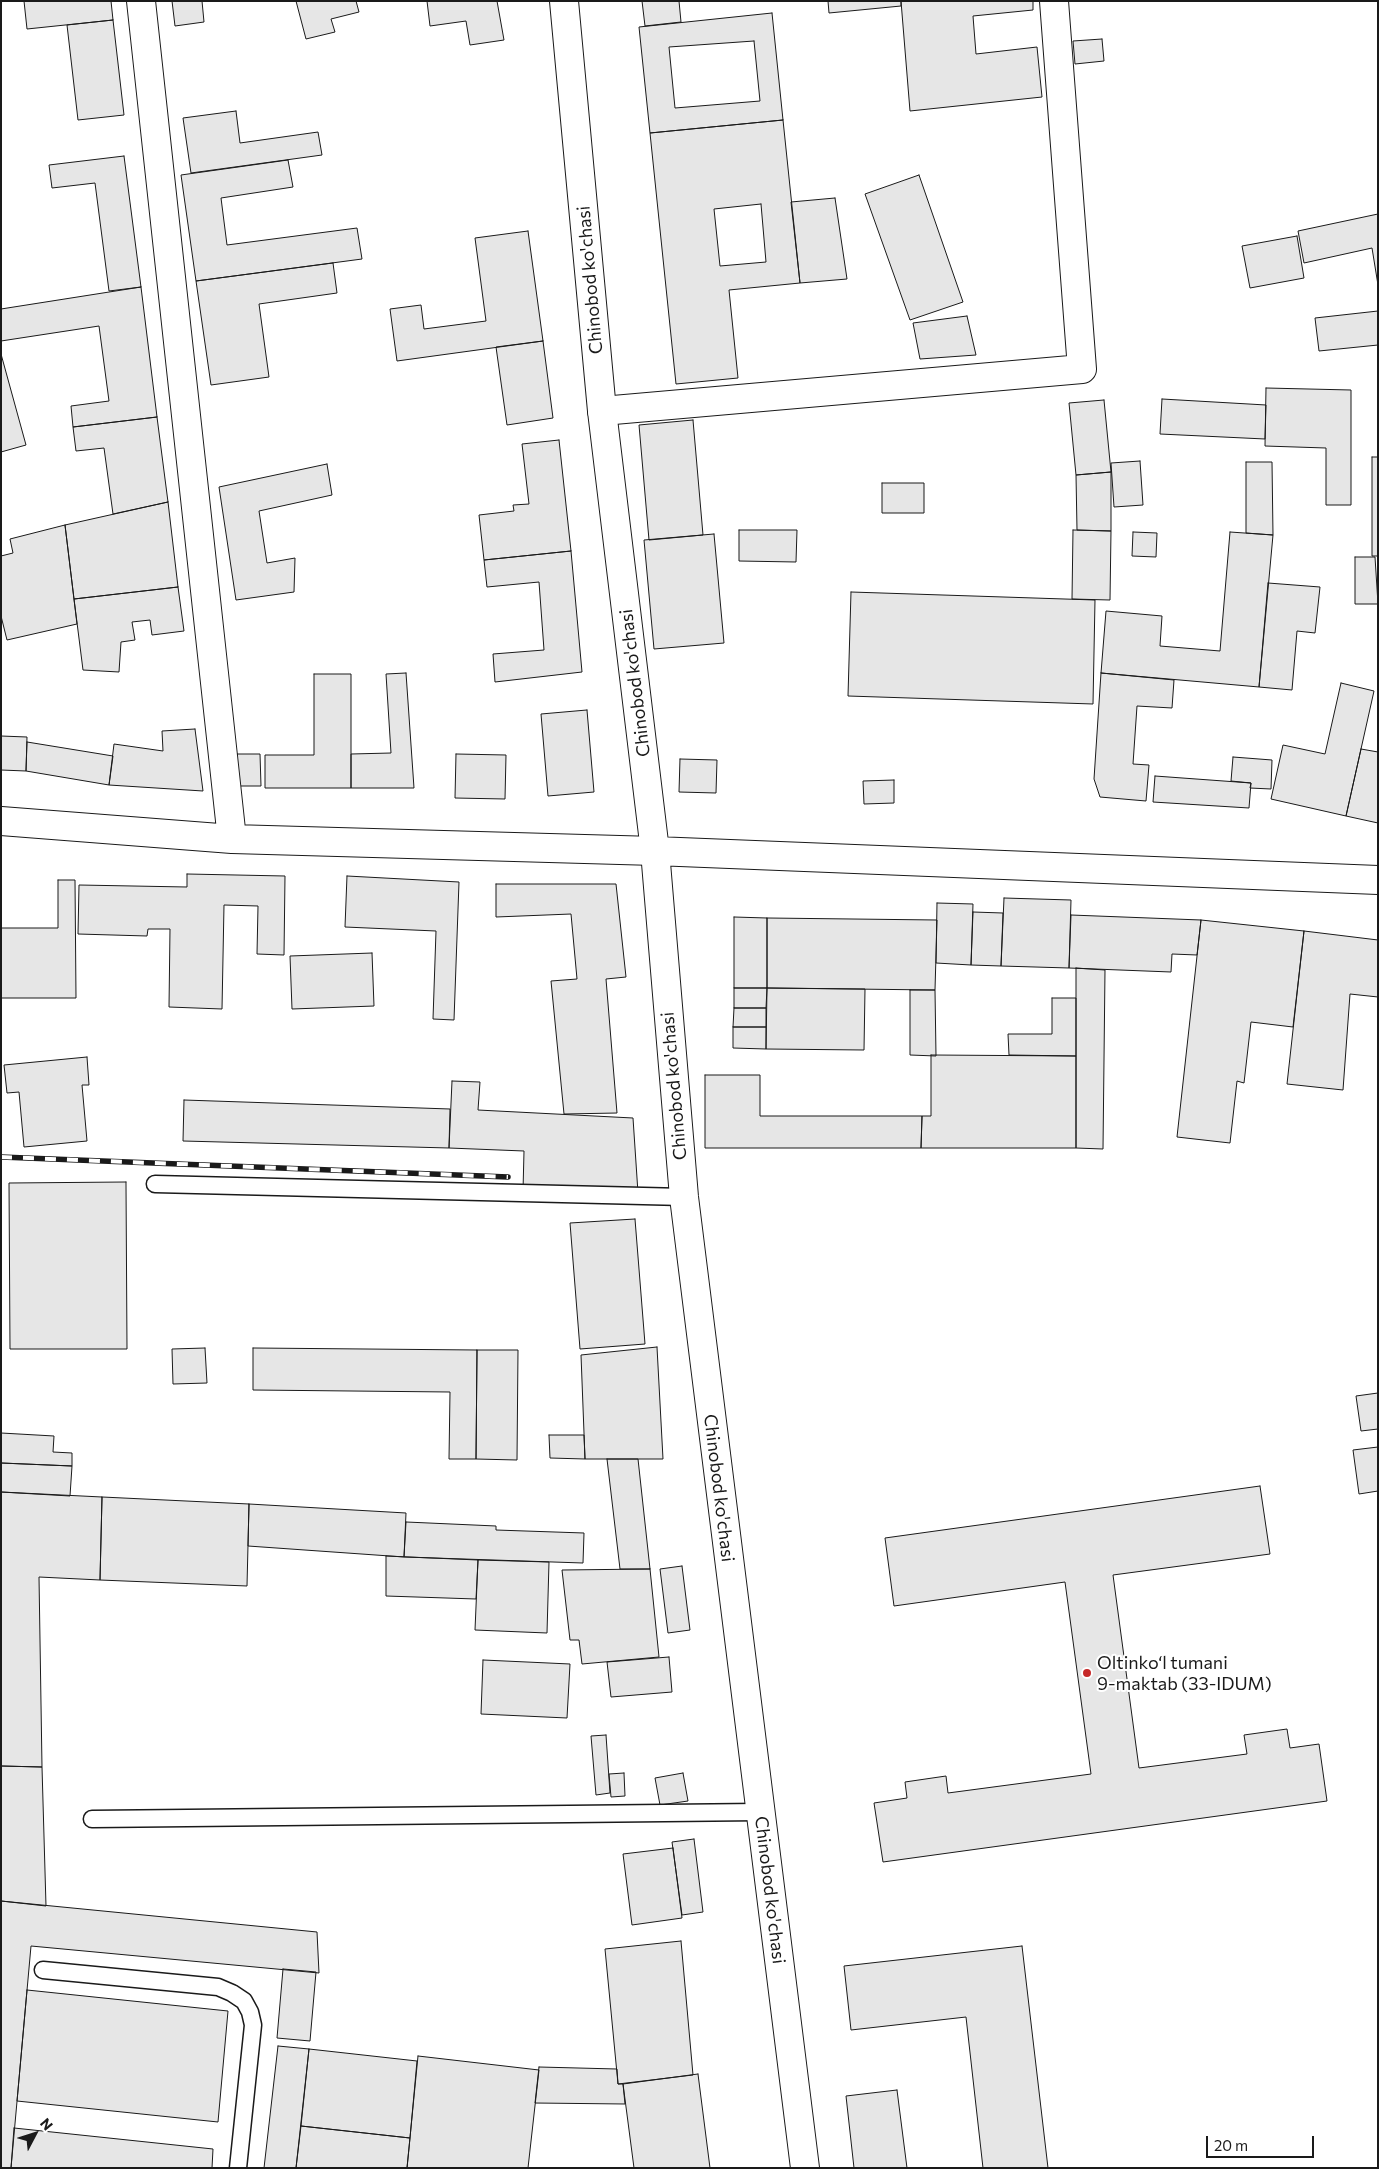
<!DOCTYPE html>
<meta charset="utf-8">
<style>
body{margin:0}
#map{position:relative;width:1379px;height:2169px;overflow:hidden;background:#fff;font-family:Commissioner,sans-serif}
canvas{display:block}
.frame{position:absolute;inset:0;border:2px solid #1a1a1a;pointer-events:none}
.north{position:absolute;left:10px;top:2109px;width:50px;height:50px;-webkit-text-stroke:4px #fff;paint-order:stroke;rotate:50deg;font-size:14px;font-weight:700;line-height:20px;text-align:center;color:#1a1a1a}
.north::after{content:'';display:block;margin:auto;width:18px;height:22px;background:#1a1a1a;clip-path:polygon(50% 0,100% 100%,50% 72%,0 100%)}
.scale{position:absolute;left:1206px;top:2136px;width:108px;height:22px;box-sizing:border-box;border:2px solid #1a1a1a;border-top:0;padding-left:6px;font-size:15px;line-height:18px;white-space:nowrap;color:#1a1a1a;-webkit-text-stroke:4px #fff;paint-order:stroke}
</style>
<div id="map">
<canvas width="1379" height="2169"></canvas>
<div class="frame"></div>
<div class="north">N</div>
<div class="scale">20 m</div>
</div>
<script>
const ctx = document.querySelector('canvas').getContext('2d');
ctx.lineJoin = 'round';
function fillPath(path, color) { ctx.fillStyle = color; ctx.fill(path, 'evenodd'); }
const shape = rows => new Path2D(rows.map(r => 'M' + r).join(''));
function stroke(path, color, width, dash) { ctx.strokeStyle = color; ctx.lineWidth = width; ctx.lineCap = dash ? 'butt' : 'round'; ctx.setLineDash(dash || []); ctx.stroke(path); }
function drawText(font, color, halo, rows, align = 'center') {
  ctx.font = font + ' Commissioner,sans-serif'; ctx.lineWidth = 4; ctx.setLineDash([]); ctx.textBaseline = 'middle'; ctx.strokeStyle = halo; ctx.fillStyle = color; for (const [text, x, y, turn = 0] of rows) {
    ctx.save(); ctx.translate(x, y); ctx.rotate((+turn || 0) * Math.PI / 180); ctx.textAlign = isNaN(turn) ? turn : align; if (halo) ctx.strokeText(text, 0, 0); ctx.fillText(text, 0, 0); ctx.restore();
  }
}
const building = shape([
 [24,1,111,1,113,20,27,29,24,1],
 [172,1,202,1,204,22,175,26,172,1],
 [296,1,356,1,359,12,331,19,335,32,306,39,296,1],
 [427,1,497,1,504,40,470,45,466,21,430,26,427,1],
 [642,1,679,1,681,22,645,26,642,1],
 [828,1,901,1,901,6,829,13,828,1],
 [901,1,1033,1,1033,10,973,16,976,54,1037,47,1042,97,910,111,901,1],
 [772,13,783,120,650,133,639,27,772,13],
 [754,41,760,101,675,108,669,47,754,41],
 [113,20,124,115,78,120,67,25,113,20],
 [1102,39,1104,61,1075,64,1073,41,1102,39],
 [236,111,240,143,318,132,322,155,191,173,183,118,236,111],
 [783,120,800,283,729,290,738,378,676,384,650,133,783,120],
 [761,204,766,262,720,266,714,209,761,204],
 [124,156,141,287,109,291,95,183,52,188,49,165,124,156],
 [288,160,293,187,221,198,227,245,357,228,362,259,196,281,181,175,288,160],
 [919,175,963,302,910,320,865,194,919,175],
 [835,198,847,279,800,283,791,202,835,198],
 [1378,214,1378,285,1372,248,1304,263,1298,231,1378,214],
 [528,231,543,341,397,361,390,309,421,305,424,329,486,321,475,238,528,231],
 [1297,236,1304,278,1250,288,1242,246,1297,236],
 [333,263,337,293,259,304,269,377,211,385,196,281,333,263],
 [141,287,157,417,73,427,71,406,109,401,99,326,1,341,1,309,141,287],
 [1378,311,1378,345,1319,351,1315,318,1378,311],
 [967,316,976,355,920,359,913,323,967,316],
 [543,341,553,418,507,425,496,347,543,341],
 [1,354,26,445,1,452,1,354],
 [1266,388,1351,390,1351,505,1326,505,1326,448,1265,446,1266,388],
 [1162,399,1266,405,1265,439,1160,434,1162,399],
 [1104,400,1111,472,1076,475,1069,403,1104,400],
 [157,417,168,502,113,514,104,448,76,451,73,427,157,417],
 [693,420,703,535,649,540,639,425,693,420],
 [559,440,571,551,484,560,479,515,514,511,513,505,529,504,522,444,559,440],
 [1372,457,1378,457,1378,556,1372,556,1372,457],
 [1140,461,1143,505,1114,507,1111,463,1140,461],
 [1246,462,1272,462,1273,535,1246,533,1246,462],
 [327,464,332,495,259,511,267,563,295,558,294,592,236,600,219,487,327,464],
 [1111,472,1111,531,1077,530,1076,475,1111,472],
 [882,483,924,483,924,513,882,513,882,483],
 [168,502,178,587,74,599,65,525,168,502],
 [65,525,77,624,7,640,1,616,1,556,13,553,10,539,65,525],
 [739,530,797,530,796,562,739,561,739,530],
 [1073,530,1111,531,1110,600,1072,599,1073,530],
 [1133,532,1157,533,1156,557,1132,556,1133,532],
 [1230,532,1273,535,1259,687,1101,673,1106,611,1162,616,1160,646,1220,651,1230,532],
 [714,534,724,643,654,649,644,540,714,534],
 [571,551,582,672,495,682,493,654,544,650,539,582,487,587,484,560,571,551],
 [1355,557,1375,557,1378,604,1355,604,1355,557],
 [1268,583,1320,587,1315,633,1297,631,1292,690,1259,687,1268,583],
 [178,587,184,631,152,635,150,620,132,622,135,640,121,642,119,672,83,670,74,599,178,587],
 [851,592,1095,600,1093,704,848,696,851,592],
 [406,673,414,788,351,788,351,754,391,753,386,674,406,673],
 [1101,673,1174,680,1172,708,1137,706,1133,764,1149,765,1146,801,1100,797,1094,779,1101,673],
 [314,674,351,674,351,788,265,788,265,755,314,755,314,674],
 [1341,683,1374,691,1346,816,1271,799,1283,745,1325,754,1341,683],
 [587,710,594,792,548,796,541,714,587,710],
 [195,729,203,791,109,785,114,744,163,751,162,731,195,729],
 [1,736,27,737,26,771,1,770,1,736],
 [27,742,113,756,109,785,26,771,27,742],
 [1361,749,1378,752,1378,823,1346,816,1361,749],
 [237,754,260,754,261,786,238,786,237,754],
 [456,754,506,755,505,799,455,798,456,754],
 [1233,757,1272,760,1271,789,1250,788,1251,783,1231,781,1233,757],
 [680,759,717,760,716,793,679,792,680,759],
 [1155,776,1251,783,1249,808,1153,802,1155,776],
 [894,780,894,803,864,804,863,781,894,780],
 [187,874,285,876,284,955,257,954,258,906,224,905,222,1009,169,1007,170,929,148,929,147,936,78,934,79,885,187,887,187,874],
 [347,876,459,882,454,1020,433,1019,436,931,345,927,347,876],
 [58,880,75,880,76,998,1,998,1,928,58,928,58,880],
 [496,884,616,884,626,977,606,979,617,1113,564,1114,551,981,577,979,571,914,496,917,496,884],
 [1004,898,1071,900,1069,968,1001,966,1004,898],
 [937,903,973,904,971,965,936,963,937,903],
 [973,912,1003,913,1001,966,971,965,973,912],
 [1071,915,1201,920,1197,955,1172,954,1171,972,1069,968,1071,915],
 [734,917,767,918,767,988,734,988,734,917],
 [767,918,937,920,935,990,767,988,767,918],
 [1201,920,1304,931,1293,1027,1251,1022,1244,1083,1237,1081,1230,1143,1177,1137,1201,920],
 [1304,931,1378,940,1378,997,1350,994,1343,1090,1287,1084,1304,931],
 [372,953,374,1006,292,1009,290,956,372,953],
 [1076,968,1105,970,1103,1149,1076,1148,1076,968],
 [734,988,767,988,766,1008,734,1008,734,988],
 [767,988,865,989,864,1050,766,1049,767,988],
 [910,990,935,990,936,1056,910,1055,910,990],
 [1052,998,1076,998,1076,1056,1009,1055,1008,1034,1052,1034,1052,998],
 [734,1008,766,1008,766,1027,733,1027,734,1008],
 [733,1027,766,1027,766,1049,733,1048,733,1027],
 [931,1055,1076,1056,1076,1148,921,1148,922,1116,931,1116,931,1055],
 [87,1057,89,1085,82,1085,87,1141,24,1147,19,1092,7,1093,4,1065,87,1057],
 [705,1075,760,1075,760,1116,922,1116,921,1148,705,1148,705,1075],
 [452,1081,480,1082,478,1110,633,1118,638,1193,523,1191,524,1151,449,1148,452,1081],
 [184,1100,450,1109,449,1148,183,1141,184,1100],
 [126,1182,127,1349,10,1349,9,1183,126,1182],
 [635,1219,645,1344,580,1349,570,1223,635,1219],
 [657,1347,663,1459,585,1459,581,1355,657,1347],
 [205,1348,207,1383,173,1384,172,1349,205,1348],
 [253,1348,477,1350,476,1459,449,1459,450,1392,253,1390,253,1348],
 [477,1350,518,1350,517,1460,476,1459,477,1350],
 [1378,1393,1378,1429,1361,1431,1356,1396,1378,1393],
 [1,1433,54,1436,53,1452,72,1453,72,1466,1,1463,1,1433],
 [549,1435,584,1435,585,1459,550,1458,549,1435],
 [1378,1447,1378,1491,1359,1494,1353,1450,1378,1447],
 [607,1459,638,1459,650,1569,620,1569,607,1459],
 [1,1463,72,1466,70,1496,1,1492,1,1463],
 [1260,1486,1270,1554,1113,1575,1139,1768,1247,1754,1244,1735,1287,1729,1290,1748,1319,1744,1327,1801,883,1862,874,1803,907,1798,905,1782,946,1776,948,1793,1091,1774,1065,1582,894,1606,885,1538,1260,1486],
 [1,1492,102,1497,100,1580,39,1577,42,1767,1,1766,1,1492],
 [102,1497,249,1504,247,1586,100,1580,102,1497],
 [249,1504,406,1513,404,1557,248,1546,249,1504],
 [406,1522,496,1526,496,1530,584,1533,583,1563,404,1557,406,1522],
 [386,1556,478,1560,476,1599,386,1596,386,1556],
 [478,1560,549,1562,547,1633,475,1630,478,1560],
 [682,1566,690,1630,668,1633,660,1569,682,1566],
 [650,1569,659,1657,582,1664,579,1640,570,1640,562,1570,650,1569],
 [669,1657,672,1692,611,1697,607,1662,669,1657],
 [483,1660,570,1664,567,1718,481,1714,483,1660],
 [606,1735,610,1793,596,1795,591,1736,606,1735],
 [1,1766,42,1767,46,1906,1,1901,1,1766],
 [624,1773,625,1796,611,1797,609,1774,624,1773],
 [683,1773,688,1801,660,1805,655,1778,683,1773],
 [694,1839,703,1912,682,1915,672,1842,694,1839],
 [673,1848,682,1918,632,1925,623,1854,673,1848],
 [1,1901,317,1932,319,1973,31,1946,11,2168,1,2168,1,1901],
 [681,1941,693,2075,618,2084,605,1949,681,1941],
 [1022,1946,1048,2168,983,2168,966,2017,851,2030,844,1966,1022,1946],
 [283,1969,316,1972,310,2041,277,2038,283,1969],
 [27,1990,228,2011,218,2122,17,2101,27,1990],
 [278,2046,309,2049,296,2168,264,2168,278,2046],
 [309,2049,417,2061,410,2138,301,2126,309,2049],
 [418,2056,539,2070,528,2168,407,2168,418,2056],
 [539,2067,617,2069,618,2084,623,2084,625,2104,535,2103,539,2067],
 [698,2074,710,2168,634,2168,623,2084,698,2074],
 [897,2090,907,2168,854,2168,846,2096,897,2090],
 [301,2126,410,2138,407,2168,296,2168,301,2126],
 [14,2128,213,2149,212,2168,11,2168,14,2128]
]);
fillPath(building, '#e6e6e6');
stroke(building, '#1a1a1a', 1);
const service = shape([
 [155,1184,684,1197],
 [92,1819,760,1812],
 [43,1970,218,1987,232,1993,244,2001,250,2012,253,2025,238,2168]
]);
const minor = shape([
 [141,1,232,839],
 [602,411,1082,369,1054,1],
 [1,821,232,839,655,851]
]);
const tertiary = shape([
 [564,1,602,411,655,851,684,1197,805,2168],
 [655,851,1378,880]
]);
stroke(service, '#1a1a1a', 19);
stroke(minor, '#1a1a1a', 30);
stroke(tertiary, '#1a1a1a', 30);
stroke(service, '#fff', 16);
stroke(minor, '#fff', 28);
stroke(tertiary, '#fff', 28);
const rail = shape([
 [1,1157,508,1177]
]);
stroke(rail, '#1a1a1a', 5.5);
stroke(rail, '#fff', 4, [11]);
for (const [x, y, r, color] of [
 [1087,1673,5,"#c62828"]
]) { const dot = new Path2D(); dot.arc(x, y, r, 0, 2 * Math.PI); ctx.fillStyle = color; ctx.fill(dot); stroke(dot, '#fff', 2); }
drawText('18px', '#1a1a1a', '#fff', [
 ["Chinobod ko'chasi",590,280,-95],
 ["Chinobod ko'chasi",635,683,-97],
 ["Chinobod ko'chasi",674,1086,-95],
 ["Chinobod ko'chasi",719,1488,83],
 ["Chinobod ko'chasi",770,1890,83]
]);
drawText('18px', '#1a1a1a', '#fff', [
 ["Oltinko‘l tumani",1097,1663],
 ["9-maktab (33-IDUM)",1097,1684]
], 'left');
</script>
